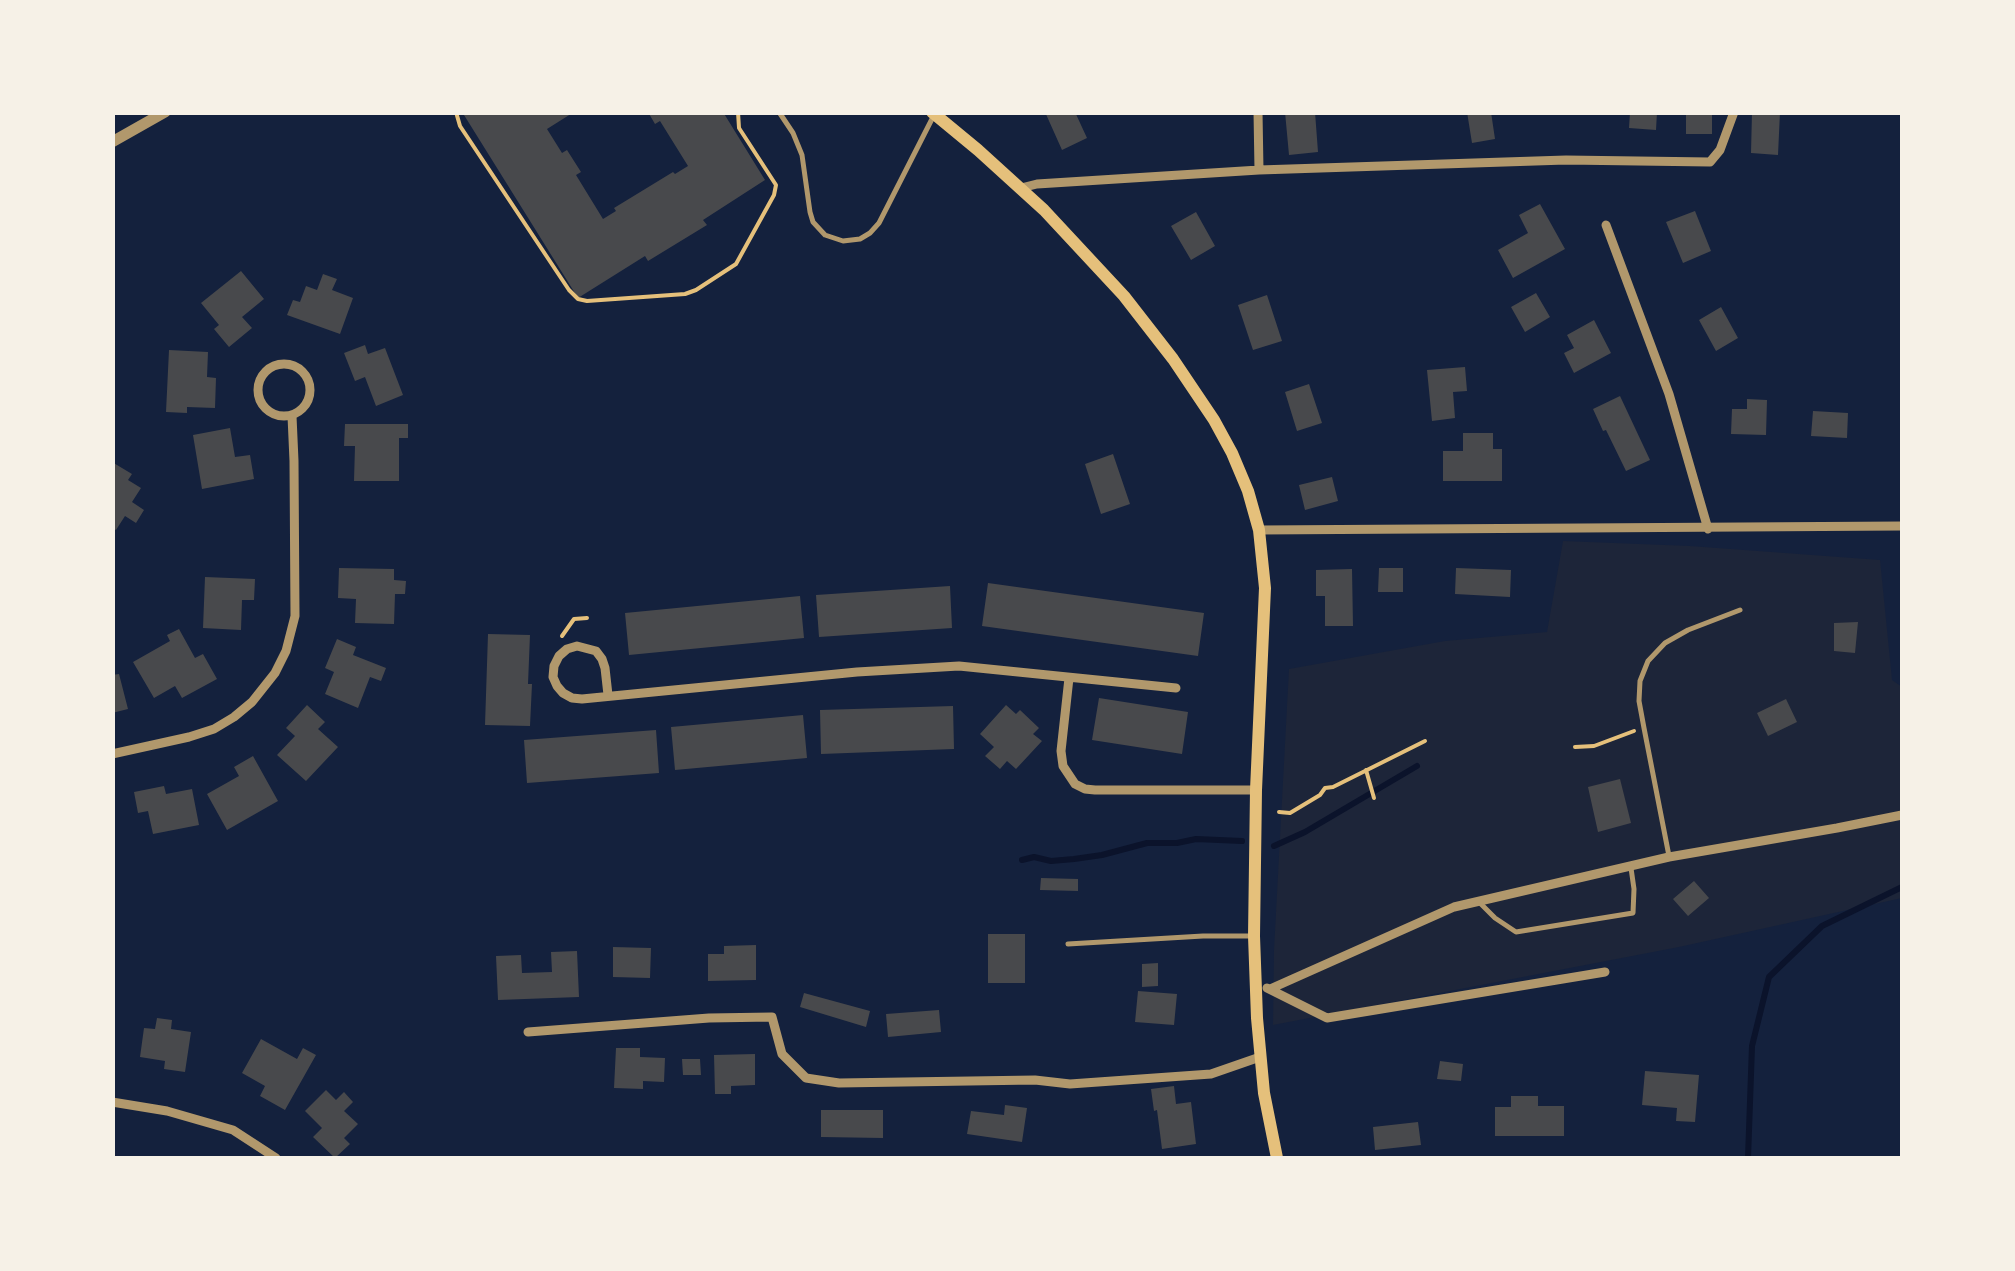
<!DOCTYPE html>
<style>
body{margin:0}
#map{position:relative;width:2015px;height:1271px;overflow:hidden;background:#14213d;font-family:"Asap Condensed",sans-serif}
canvas{display:block}
.frame{position:absolute;inset:0;border:115px solid #f6f1e7;pointer-events:none}
</style>
<div id="map">
<canvas width="2015" height="1271"></canvas>
<div class="frame"></div>
</div>
<script>
const ctx = document.querySelector('canvas').getContext('2d');
ctx.lineJoin = 'round';
function fillPath(path, color) { ctx.fillStyle = color; ctx.fill(path, 'evenodd'); }
const shape = rows => new Path2D(rows.map(r => 'M' + r).join(''));
function stroke(path, color, width, dash) { ctx.strokeStyle = color; ctx.lineWidth = width; ctx.lineCap = dash ? 'butt' : 'round'; ctx.setLineDash(dash || []); ctx.stroke(path); }
fillPath(shape([
 [1563,541,1690,546,1880,560,1892,680,1902,687,1902,898,1679,947,1273,1025,1274,950,1289,669,1445,641,1547,632]
]), '#1d2539');
stroke(shape([
 [1274,846,1305,832,1417,766],
 [1022,860,1034,857,1051,861,1074,859,1102,855,1147,843,1177,843,1196,839,1242,841],
 [1748,1158,1752,1046,1769,977,1822,926,1902,887]
]), '#0b132b', 6);
fillPath(shape([
 [468,112,574,112,547,129,562,153,567,150,581,172,576,175,603,219,616,211,614,208,673,172,675,174,688,166,660,121,655,124,648,112,723,112,765,180,703,220,707,225,648,261,645,256,578,298,464,115],
 [1045,112,1075,112,1087,138,1062,150],
 [1285,112,1315,112,1318,152,1289,155],
 [1467,112,1491,112,1495,139,1472,143],
 [1630,112,1657,112,1656,130,1629,128],
 [1686,112,1712,112,1712,134,1686,134],
 [1752,112,1780,112,1778,155,1751,153],
 [1540,204,1565,249,1513,278,1498,250,1528,233,1519,215],
 [1695,211,1711,251,1683,263,1666,222],
 [1196,212,1215,246,1191,260,1171,226],
 [241,271,264,299,242,317,252,328,229,347,214,329,219,325,201,303],
 [323,274,337,279,332,290,353,298,340,334,287,315,293,300,300,302,306,286,317,290],
 [1536,293,1550,317,1525,332,1511,307],
 [1267,295,1282,341,1253,350,1238,305],
 [1721,307,1738,338,1716,351,1699,320],
 [1594,320,1611,353,1574,373,1564,353,1574,348,1567,335],
 [365,345,368,354,385,348,403,395,376,406,365,377,355,381,344,353],
 [169,350,208,352,207,377,216,378,215,408,187,407,187,413,166,412],
 [1465,367,1467,391,1453,392,1455,418,1432,421,1427,370],
 [1309,384,1322,423,1297,431,1285,392],
 [1620,396,1650,460,1626,471,1606,430,1603,431,1593,409],
 [1747,399,1767,400,1766,435,1731,434,1732,409,1747,409],
 [1813,411,1848,413,1847,438,1811,436],
 [345,424,408,424,408,438,399,438,399,481,354,481,355,446,344,446],
 [230,428,235,457,250,455,254,479,202,489,193,435],
 [1463,433,1493,433,1493,449,1502,449,1502,481,1443,481,1443,451,1463,451],
 [1113,454,1130,504,1101,514,1085,464],
 [112,462,132,474,128,480,141,488,132,502,144,510,136,523,125,516,116,530,112,528],
 [1332,477,1338,501,1305,510,1299,485],
 [339,568,394,569,394,580,406,581,405,594,395,594,394,624,355,623,356,599,338,598],
 [1379,568,1403,568,1403,592,1378,592],
 [1456,568,1511,570,1510,597,1455,594],
 [1352,569,1353,626,1325,626,1325,596,1316,596,1316,570],
 [205,577,255,579,254,600,242,600,241,630,203,628],
 [988,583,1204,613,1198,656,982,626],
 [950,586,952,628,819,637,816,595],
 [800,596,804,638,629,655,625,613],
 [1858,622,1855,653,1834,651,1834,623],
 [179,629,195,658,203,654,217,679,182,698,175,686,154,698,133,662,170,641,167,635],
 [488,634,530,635,528,684,532,684,530,726,485,725],
 [337,639,356,647,353,655,386,668,381,681,370,677,358,708,325,694,334,672,325,668],
 [119,674,128,709,112,713,112,675],
 [1099,698,1188,712,1182,754,1092,740],
 [1786,699,1797,722,1768,736,1757,713],
 [307,705,325,722,318,729,338,747,306,781,277,755,295,736,286,728],
 [1006,705,1016,714,1020,710,1039,728,1033,734,1042,741,1016,769,1007,761,1000,769,985,756,994,747,980,734],
 [953,706,954,749,821,754,820,710],
 [803,715,807,758,675,770,671,727],
 [656,730,659,773,527,783,524,740],
 [253,756,278,801,227,830,207,794,239,776,234,767],
 [1620,779,1631,823,1598,832,1588,787],
 [164,786,166,794,192,789,199,825,153,834,148,811,138,813,134,792],
 [1041,878,1078,879,1078,891,1040,890],
 [1694,881,1709,898,1688,916,1673,899],
 [988,934,1025,934,1025,983,988,983],
 [756,945,756,980,708,981,708,954,724,954,724,946],
 [613,947,651,948,650,978,613,977],
 [577,951,579,997,498,1000,496,956,521,955,522,973,552,972,551,952],
 [1158,963,1158,986,1142,987,1142,964],
 [1138,991,1177,994,1174,1025,1135,1022],
 [804,993,870,1011,866,1027,800,1007],
 [939,1010,941,1032,888,1037,886,1014],
 [157,1018,172,1020,171,1029,191,1032,185,1072,164,1069,165,1061,140,1057,144,1028,155,1029],
 [261,1039,297,1059,303,1048,316,1055,285,1110,260,1096,265,1086,242,1073],
 [616,1048,640,1048,640,1057,665,1058,664,1082,643,1081,643,1089,614,1088],
 [755,1054,755,1085,731,1086,731,1094,715,1094,714,1055],
 [682,1059,700,1059,701,1075,683,1075],
 [1440,1061,1463,1064,1461,1081,1437,1079],
 [1645,1071,1699,1075,1695,1122,1676,1121,1677,1108,1642,1105],
 [1174,1086,1176,1104,1191,1102,1196,1144,1162,1149,1157,1110,1154,1111,1151,1089],
 [326,1090,336,1100,344,1092,353,1102,344,1111,358,1124,344,1138,350,1144,335,1158,313,1137,322,1128,305,1111],
 [1511,1096,1538,1096,1538,1106,1564,1106,1564,1136,1495,1136,1495,1107,1511,1107],
 [1005,1105,1027,1108,1022,1142,967,1134,971,1111,1004,1115],
 [821,1110,883,1110,883,1138,821,1137],
 [1418,1122,1421,1145,1375,1150,1373,1127]
]), '#48494c');
stroke(shape([
 [456,112,460,126,569,290,578,299,587,301,685,294,696,290,736,264,774,195,776,185,739,128,738,112],
 [562,636,574,619,587,618],
 [1575,747,1594,746,1634,731],
 [1366,770,1374,798],
 [1279,812,1290,813,1320,795,1325,788,1333,787,1425,741]
]), '#e5c07b', 4);
stroke(shape([
 [779,112,793,133,802,155,810,212,813,222,825,235,843,241,860,239,870,233,879,223,934,115],
 [1669,856,1644,728,1639,701,1640,681,1648,661,1665,643,1688,630,1740,610],
 [1480,903,1495,918,1516,932,1633,913,1634,889,1631,868],
 [1068,944,1203,936,1254,936]
]), '#b1986c', 5);
stroke(shape([
 [1258,112,1259,170],
 [1021,188,1037,184,1259,170,1566,160,1710,162,1720,150,1734,112],
 [1606,225,1669,394,1708,529],
 '258 390a26 26 0 1 1 52 0a26 26 0 1 1-52 0Z',
 [1259,530,1902,526],
 [1069,678,1061,751,1063,766,1075,784,1085,789,1095,790,1256,790],
 [608,695,605,668,602,659,596,651,577,646,567,649,559,656,554,666,553,677,557,686,563,693,572,698,582,699,857,672,959,666,1176,688],
 [112,754,189,737,214,729,234,717,252,702,275,673,286,651,295,616,294,461,292,416],
 [1267,988,1327,1018,1605,972],
 [1270,989,1454,907,1669,857,1837,828,1902,815],
 [528,1032,709,1018,772,1017,782,1054,806,1078,839,1083,1035,1080,1070,1084,1211,1074,1260,1057],
 [112,1102,167,1111,233,1130,276,1158]
]), '#b1986c', 9);
stroke(shape([
 [112,142,165,112]
]), '#b1986c', 11);
stroke(shape([
 [932,112,978,150,1044,210,1124,296,1173,359,1214,420,1232,453,1248,491,1259,530,1265,588,1256,790,1254,936,1257,1018,1264,1093,1277,1158]
]), '#e5c07b', 12);
</script>
